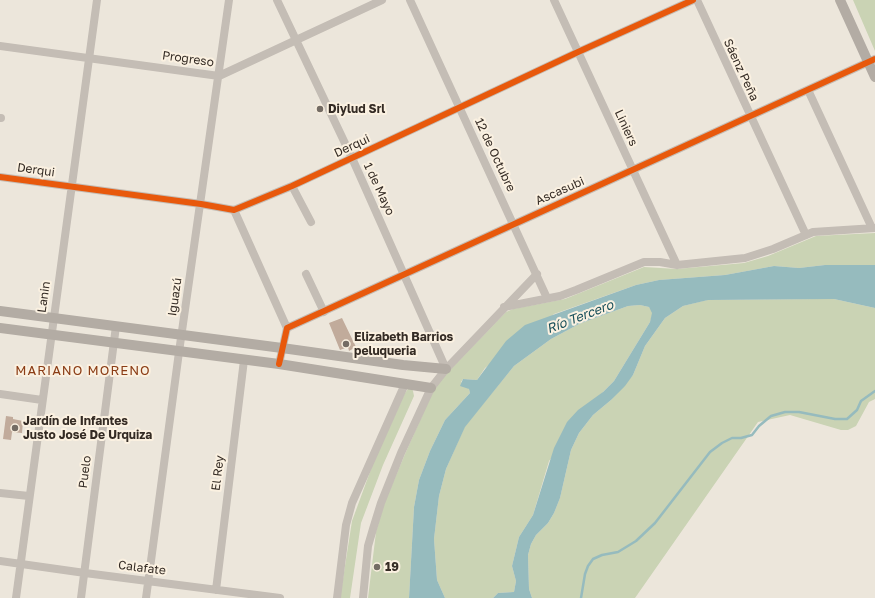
<!DOCTYPE html>
<meta charset="utf-8">
<style>
body{margin:0}
canvas{display:block;background:#ece6db}
</style>
<canvas width="875" height="598"></canvas>
<script>
const ctx = document.querySelector('canvas').getContext('2d');
ctx.lineJoin = 'round';
function fillPath(path, color) { ctx.fillStyle = color; ctx.fill(path, 'evenodd'); }
const shape = rows => new Path2D(rows.map(r => 'M' + r).join(''));
function stroke(path, color, width, dash) { ctx.strokeStyle = color; ctx.lineWidth = width; ctx.lineCap = dash ? 'butt' : 'round'; ctx.setLineDash(dash || []); ctx.stroke(path); }
function drawText(font, color, halo, rows, align = 'center') {
  ctx.font = font + ' "Golos Text",sans-serif'; ctx.lineWidth = 4; ctx.setLineDash([]); ctx.textBaseline = 'middle'; ctx.strokeStyle = halo; ctx.fillStyle = color; for (const [text, x, y, turn = 0] of rows) {
    ctx.save(); ctx.translate(x, y); ctx.rotate((+turn || 0) * Math.PI / 180); ctx.textAlign = isNaN(turn) ? turn : align; if (halo) ctx.strokeText(text, 0, 0); ctx.fillText(text, 0, 0); ctx.restore();
  }
}
fillPath(shape([
 [853,0,875,0,875,51],
 [875,233,875,265,825,265,799,268,774,266,725,275,659,280,636,285,554,314,485,368,477,380,463,379,461,382,469,389,470,393,445,420,430,451,419,480,414,507,409,598,368,598,376,532,384,504,405,454,434,389,449,371,506,312,513,309,565,299,644,267,677,269,744,263,768,256,816,236],
 [818,299,834,299,875,308,875,399,869,402,856,426,848,430,841,430,790,415,758,422,635,598,532,598,529,589,528,555,531,544,536,535,548,523,554,513,560,498,571,450,579,433,593,415,611,400,633,375,645,346,665,318,683,306,707,300],
 [640,305,649,307,653,313,650,322,614,381,603,392,549,461,533,515,519,537,512,566,516,581,514,592,498,593,493,598,445,598,437,580,434,539,439,496,446,469,465,426,514,366,551,339,579,324,628,306],
 [408,389,412,389,413,391,414,396,383,465,361,523,350,598,340,598,352,521,374,461,405,393]
]), '#cad3b4');
fillPath(shape([
 [825,265,875,265,875,308,834,299,708,300,683,306,665,318,645,346,633,375,625,386,611,400,593,415,579,433,571,450,560,498,554,513,548,523,536,535,531,544,528,555,529,589,532,598,493,598,498,593,514,592,516,581,512,566,519,537,533,515,554,448,567,422,578,410,603,392,614,381,650,322,652,313,649,307,640,305,628,306,579,324,551,339,514,366,465,427,446,469,439,496,434,539,437,580,445,598,409,598,414,507,419,480,430,451,445,420,470,393,469,389,460,386,463,379,477,380,506,341,525,325,636,285,659,280,725,275,774,266,799,268]
]), '#96bbbe');
stroke(shape([
 [581,598,585,574,588,566,593,559,602,555,618,552,636,541,655,523,710,452,722,443,732,438,741,438,752,435,759,426,771,416,785,412,799,412,835,419,847,419,857,410,861,401,875,391]
]), '#96bbbe', 2.5);
fillPath(shape([
 [342,318,356,347,349,351,348,347,340,350,329,323],
 [6,416,13,417,13,419,23,421,22,433,12,432,11,440,3,439]
]), '#c1ab9b');
stroke(shape([
 [277,0,352,158,446,369],
 [410,0,547,298],
 [554,0,677,265],
 [697,0,806,235],
 [0,46,219,76,382,0],
 [808,90,872,228],
 [0,118,1,118],
 [0,177,201,204,234,210,292,186,578,52,693,0],
 [292,186,311,222],
 [234,210,287,328],
 [306,274,324,312],
 [504,307,560,296,576,290,644,262,660,262,677,265,745,258,773,249,813,232,875,228],
 [279,364,287,328,875,59],
 [0,394,42,400],
 [0,493,29,496],
 [0,561,85,573,280,598],
 [216,590,244,360],
 [16,598,97,0],
 [81,598,116,326],
 [146,598,179,352,229,0],
 [337,598,346,525,352,503,405,384],
 [363,598,368,546,373,529,381,503,401,453,431,388,446,369,537,274]
]), '#c4bdb5', 8);
stroke(shape([
 [840,0,875,77],
 [0,311,282,348,403,365,446,369],
 [0,328,279,364,431,388]
]), '#b3aca4', 10);
stroke(shape([
 [0,177,201,204,234,210,292,186,578,52,693,0],
 [279,364,287,328,875,59]
]), '#e8590c', 6);
for (const [x, y, r, color] of [
 [320,109,4,"#746c64"],
 [346,344,4,"#746c64"],
 [15,428,4,"#746c64"],
 [377,567,4,"#746c64"]
]) { const dot = new Path2D(); dot.arc(x, y, r, 0, 2 * Math.PI); ctx.fillStyle = color; ctx.fill(dot); stroke(dot, '#fbf1e1', 1.5); }
drawText('12px', '#342b24', '#fbf1e1', [
 ["Progreso",188,59,8],
 ["Sáenz Peña",741,70,65],
 ["Liniers",626,128,65],
 ["Derqui",352,146,-25],
 ["12 de Octubre",495,155,65],
 ["Derqui",36,170,8],
 ["1 de Mayo",379,189,65],
 ["Ascasubi",560,191,-24],
 ["Lanin",44,297,-82],
 ["Iguazú",175,297,-82],
 ["Puelo",85,472,-83],
 ["El Rey",218,473,-83],
 ["Calafate",142,568,7]
]);
drawText('bold 12px', '#342b24', '#fbf1e1', [
 ["Diylud Srl",328,109],
 ["Elizabeth Barrios",354,337],
 ["peluqueria",354,351],
 ["Jardín de Infantes",23,421],
 ["Justo José De Urquiza",23,435],
 ["19",385,567]
], 'left');
drawText('italic 13px', '#164e59', '#fbf1e1', [
 ["Río Tercero",580,317,-21]
]);
ctx.letterSpacing = '1px';
drawText('13px', '#8b3d16', '#fbf1e1', [
 ["MARIANO MORENO",83,371]
]);
ctx.letterSpacing = '0px';
</script>
